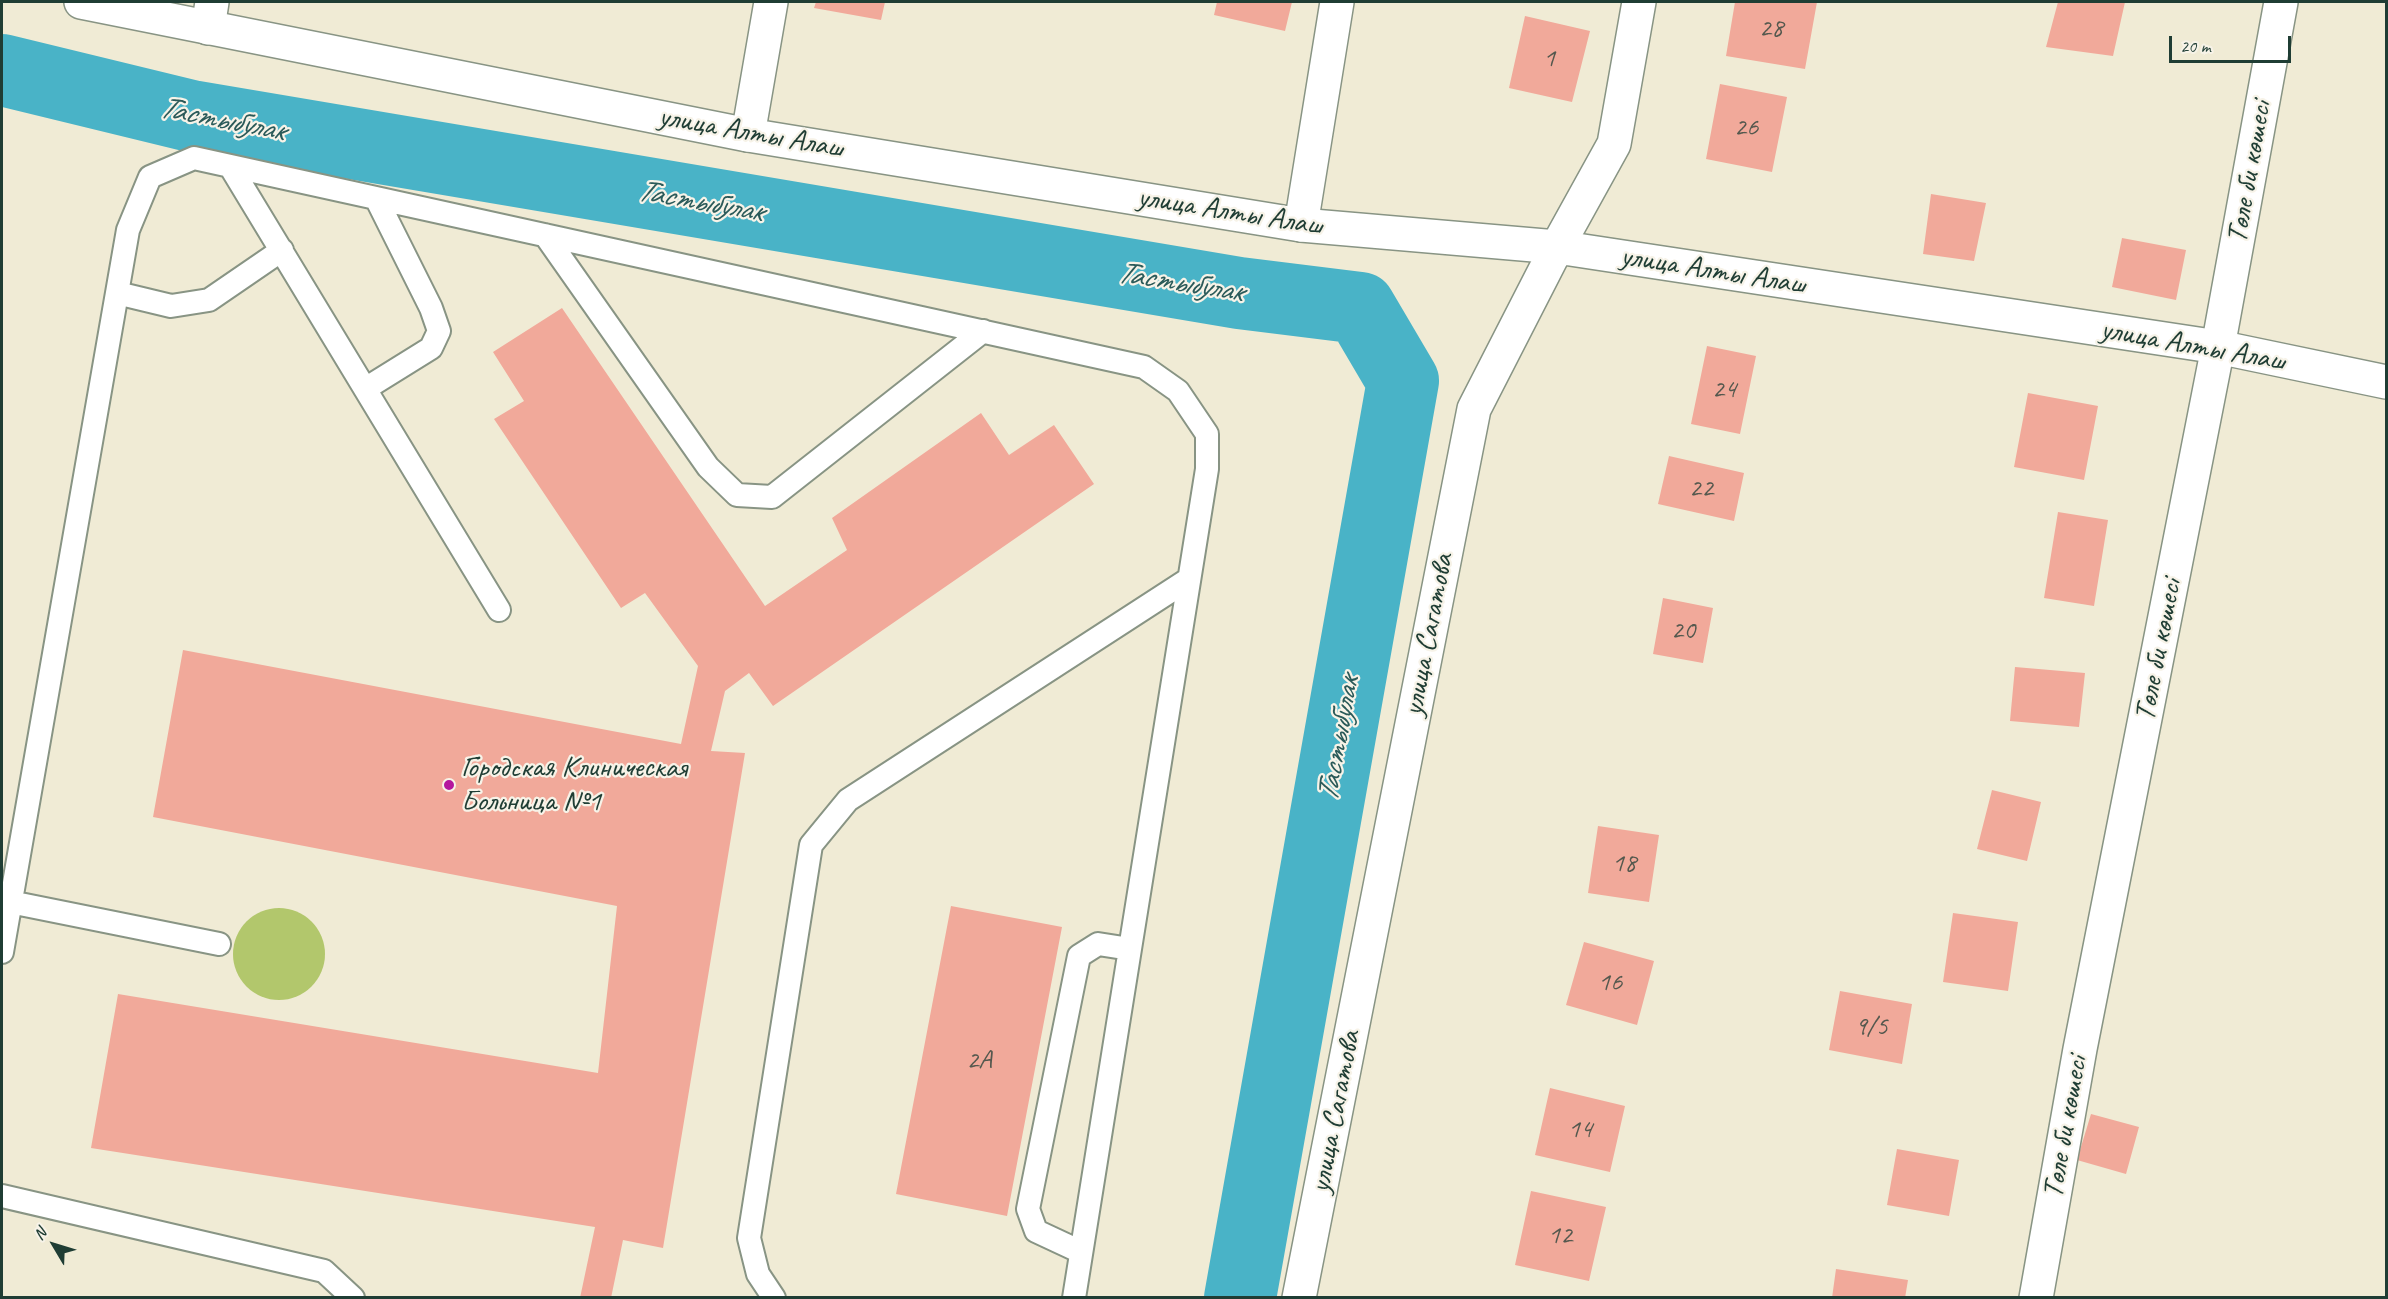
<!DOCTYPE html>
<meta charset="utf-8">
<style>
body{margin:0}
#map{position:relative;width:2388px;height:1299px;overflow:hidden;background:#f0ebd5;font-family:Caveat,sans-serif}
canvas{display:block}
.frame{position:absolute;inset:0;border:3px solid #1f3d34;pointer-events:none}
.north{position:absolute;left:24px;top:1215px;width:60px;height:60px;-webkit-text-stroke:4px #f7f3e8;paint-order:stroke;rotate:308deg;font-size:16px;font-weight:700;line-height:24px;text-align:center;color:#1f3d34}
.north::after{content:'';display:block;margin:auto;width:21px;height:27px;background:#1f3d34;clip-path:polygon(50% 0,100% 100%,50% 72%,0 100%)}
.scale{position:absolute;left:2169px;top:36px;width:122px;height:27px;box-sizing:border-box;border:3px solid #1f3d34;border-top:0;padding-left:8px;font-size:18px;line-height:21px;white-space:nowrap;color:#1f3d34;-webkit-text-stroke:4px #f7f3e8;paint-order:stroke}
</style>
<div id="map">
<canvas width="2388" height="1299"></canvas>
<div class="frame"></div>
<div class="north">N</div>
<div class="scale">20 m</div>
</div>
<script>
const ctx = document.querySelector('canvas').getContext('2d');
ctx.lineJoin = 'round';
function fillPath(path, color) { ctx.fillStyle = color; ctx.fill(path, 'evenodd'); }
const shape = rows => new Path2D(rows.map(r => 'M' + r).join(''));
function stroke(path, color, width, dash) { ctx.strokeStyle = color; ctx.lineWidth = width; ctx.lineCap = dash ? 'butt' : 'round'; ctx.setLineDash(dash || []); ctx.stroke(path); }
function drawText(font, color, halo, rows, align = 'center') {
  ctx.font = font + ' Caveat,sans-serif'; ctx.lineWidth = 4.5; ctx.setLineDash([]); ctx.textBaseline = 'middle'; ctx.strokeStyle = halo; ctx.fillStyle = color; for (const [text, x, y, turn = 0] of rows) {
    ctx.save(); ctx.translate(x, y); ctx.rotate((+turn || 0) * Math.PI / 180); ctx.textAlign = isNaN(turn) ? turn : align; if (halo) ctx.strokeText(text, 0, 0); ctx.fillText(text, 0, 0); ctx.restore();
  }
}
fillPath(shape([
 '233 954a46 46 0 1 1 92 0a46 46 0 1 1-92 0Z'
]), '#b2c76c');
stroke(shape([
 [2,70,191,116,1239,293,1360,308,1403,381,1240,1298]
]), '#49b3c7', 72);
fillPath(shape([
 [816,2,885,2,881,20,814,8],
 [1217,2,1292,2,1285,31,1214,15],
 [1735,2,1817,2,1805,69,1726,56],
 [2058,2,2125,2,2113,56,2046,47],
 [1525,16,1590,31,1572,102,1509,88],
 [1720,84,1787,97,1772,172,1706,159],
 [1931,194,1986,203,1974,261,1923,254],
 [2122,238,2186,250,2176,300,2112,287],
 [562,308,765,606,847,550,832,518,981,413,1009,455,1054,425,1094,484,773,706,749,673,725,691,711,751,745,753,663,1248,623,1240,611,1298,580,1298,595,1227,91,1148,118,994,598,1073,617,906,153,817,183,650,681,744,698,666,645,593,621,608,494,419,524,401,493,352],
 [1707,346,1756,356,1740,434,1691,424],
 [2028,393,2098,406,2084,480,2014,467],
 [1669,456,1744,473,1734,521,1658,504],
 [2058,512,2108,520,2094,606,2044,598],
 [1663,598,1713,608,1703,663,1653,654],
 [2015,667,2085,673,2079,727,2010,721],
 [1992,790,2041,802,2027,861,1977,849],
 [1598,826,1659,835,1649,902,1588,893],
 [951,906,1062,927,1007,1216,896,1194],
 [1953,913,2018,922,2008,991,1943,982],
 [1584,942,1654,961,1637,1025,1566,1005],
 [1840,991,1912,1004,1902,1064,1829,1050],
 [1550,1088,1625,1106,1610,1172,1535,1155],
 [2091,1114,2139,1127,2126,1174,2077,1160],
 [1897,1149,1959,1160,1949,1216,1887,1205],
 [1531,1191,1606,1207,1589,1281,1515,1265],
 [1836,1269,1908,1280,1905,1298,1832,1298]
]), '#f1a99a');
const service = shape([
 [230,166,499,610],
 [545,235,708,467,737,495,772,497,983,331],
 [117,293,171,306,209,300,282,250],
 [365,389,431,348,439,331,431,308,376,198],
 [10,902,219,944],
 [2,952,128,230,150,177,194,158,1144,367,1178,391,1207,434,1207,469,1074,1298],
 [2,1196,324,1271,353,1298],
 [1081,1252,1036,1231,1028,1209,1079,956,1098,944,1130,949],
 [774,1298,758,1274,749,1238,811,845,848,800,1189,579]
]);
const minor = shape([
 [208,28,212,2],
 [748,135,771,2],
 [1301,225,1337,2],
 [1557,247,1614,144,1639,2],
 [2036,1298,2080,1049,2218,347,2281,2]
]);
const tertiary = shape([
 [81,2,748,135,1301,225,1557,247,2218,347,2386,382],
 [1299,1298,1474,409,1557,247]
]);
stroke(service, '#889484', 26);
stroke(minor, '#889484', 36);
stroke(tertiary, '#889484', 36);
stroke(service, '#fff', 22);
stroke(minor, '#fff', 33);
stroke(tertiary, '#fff', 33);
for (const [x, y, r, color] of [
 [449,785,6,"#b5179e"]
]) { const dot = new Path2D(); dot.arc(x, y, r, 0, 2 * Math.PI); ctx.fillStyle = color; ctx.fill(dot); stroke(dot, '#f7f3e8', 2); }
drawText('27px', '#54584e', null, [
 ["28",1771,29],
 ["1",1549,59],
 ["26",1746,128],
 ["24",1724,390],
 ["22",1701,489],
 ["20",1683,631],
 ["18",1624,864],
 ["16",1610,983],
 ["9/5",1871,1027],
 ["2А",979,1061],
 ["14",1580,1130],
 ["12",1560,1236]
]);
drawText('30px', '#1f3d34', '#f7f3e8', [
 ["улица Алты Алаш",751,133,10],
 ["Төле би көшесі",2250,172,-80],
 ["улица Алты Алаш",1230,212,9],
 ["улица Алты Алаш",1713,271,9],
 ["улица Алты Алаш",2193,346,10],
 ["улица Сагатова",1429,635,-79],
 ["Төле би көшесі",2159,650,-79],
 ["улица Сагатова",1336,1112,-79],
 ["Төле би көшесі",2066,1127,-80]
]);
drawText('30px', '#1f3d34', '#f7f3e8', [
 ["Городская Клиническая",461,768],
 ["Больница №1",461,802]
], 'left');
drawText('italic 32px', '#2a5a59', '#f7f3e8', [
 ["Тастыбулак",222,120,11],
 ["Тастыбулак",700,202,10],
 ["Тастыбулак",1180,283,9],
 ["Тастыбулак",1339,739,-80]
]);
</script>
